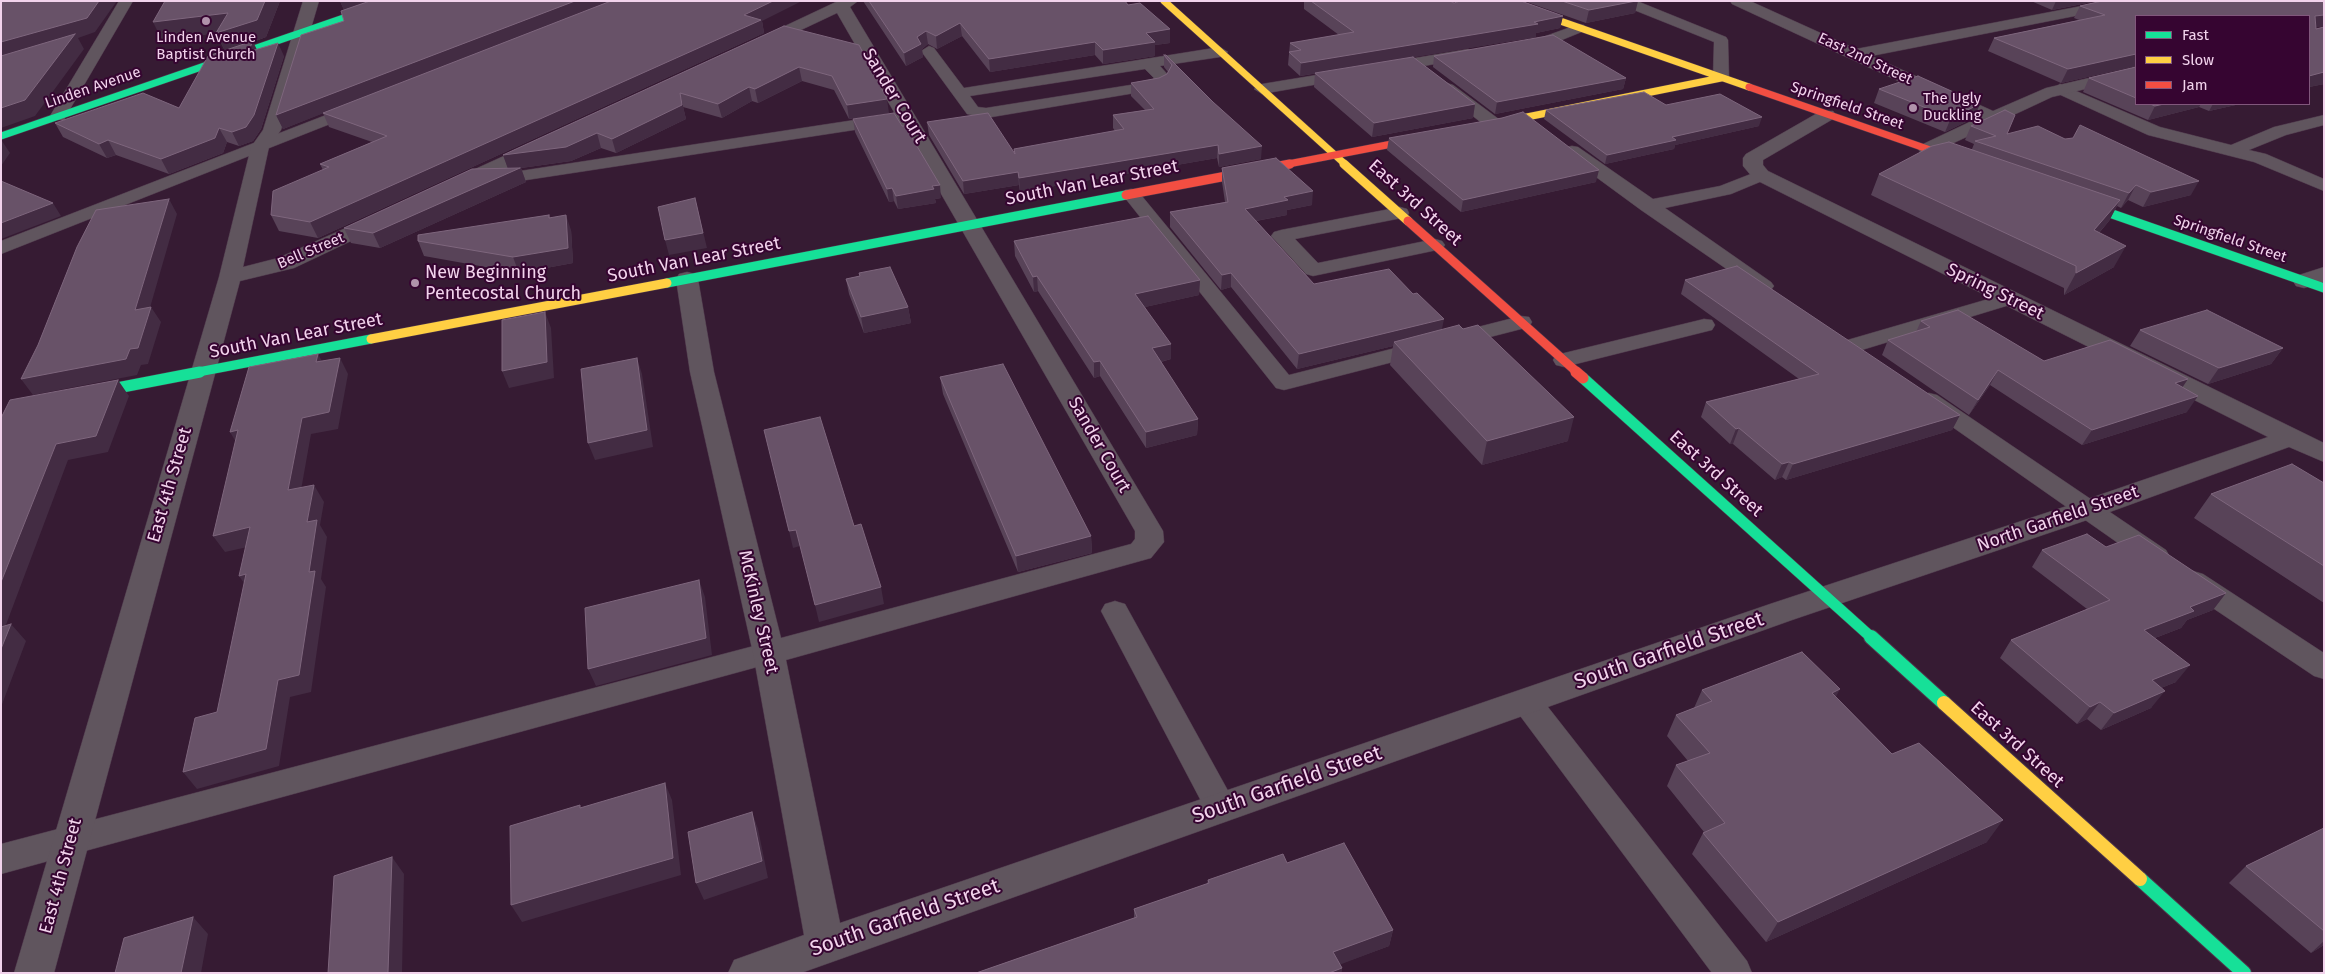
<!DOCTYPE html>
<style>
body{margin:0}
#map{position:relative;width:2325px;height:974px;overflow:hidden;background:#361b33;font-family:"Fira Sans",sans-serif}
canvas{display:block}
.frame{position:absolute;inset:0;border:2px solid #f2d3ec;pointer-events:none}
.legend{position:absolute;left:2135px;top:15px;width:175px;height:90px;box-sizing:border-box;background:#360531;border:1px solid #81577c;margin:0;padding:6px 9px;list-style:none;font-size:15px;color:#f2d3ec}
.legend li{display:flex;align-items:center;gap:10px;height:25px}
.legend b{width:25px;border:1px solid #81577c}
</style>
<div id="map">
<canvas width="2325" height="974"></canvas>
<div class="frame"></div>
<ul class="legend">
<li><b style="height:6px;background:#16e098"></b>Fast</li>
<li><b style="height:6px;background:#ffcf43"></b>Slow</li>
<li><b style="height:6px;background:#f24e42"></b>Jam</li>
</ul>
</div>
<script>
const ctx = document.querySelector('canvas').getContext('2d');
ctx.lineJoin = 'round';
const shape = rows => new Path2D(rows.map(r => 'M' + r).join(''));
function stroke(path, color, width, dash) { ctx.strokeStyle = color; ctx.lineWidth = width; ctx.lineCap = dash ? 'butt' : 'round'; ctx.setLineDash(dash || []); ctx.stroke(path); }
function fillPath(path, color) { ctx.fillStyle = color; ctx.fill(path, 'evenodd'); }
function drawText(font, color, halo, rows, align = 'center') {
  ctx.font = font + ' "Fira Sans",sans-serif'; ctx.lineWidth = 4; ctx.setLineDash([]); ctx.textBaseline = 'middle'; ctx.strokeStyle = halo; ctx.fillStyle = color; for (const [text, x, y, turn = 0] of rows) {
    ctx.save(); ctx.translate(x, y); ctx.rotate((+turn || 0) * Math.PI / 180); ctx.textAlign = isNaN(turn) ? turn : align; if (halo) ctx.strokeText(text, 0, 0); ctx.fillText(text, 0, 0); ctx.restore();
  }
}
const lane = shape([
 [119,1,133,1,66,116,64,120,52,120,50,116,119,1],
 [1617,1,1637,1,1726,37,1728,40,1729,78,1727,81,1715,81,1713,78,1714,42,1619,4,1617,1],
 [2108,1,2138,1,2131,5,1856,59,1848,54,1856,49,2108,1],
 [1579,24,1584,25,1586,28,1584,31,1552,44,1524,49,1517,45,1519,42,1543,37,1579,24],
 [929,46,934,48,964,88,1220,47,1228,52,1220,57,1160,66,1170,77,1166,85,1159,89,986,118,967,114,921,51,929,46],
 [1145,69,1154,78,1149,82,986,108,978,107,970,96,1145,69],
 [1468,49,1473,51,1476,54,1473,57,1386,73,1378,68,1386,63,1468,49],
 [1347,70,1353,72,1355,75,1353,78,1262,94,1254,89,1262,84,1347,70],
 [1447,83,1453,85,1500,120,1502,124,1500,128,1488,128,1441,91,1439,88,1447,83],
 [2060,84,2160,127,2231,145,2274,127,2324,115,2324,125,2286,135,2249,150,2266,154,2324,179,2324,191,2254,162,2148,135,2054,92,2052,89,2060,84],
 [357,103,365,108,363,111,1,254,1,241,357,103],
 [907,112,913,113,915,117,913,121,520,181,489,182,483,181,480,177,483,173,489,172,520,171,907,112],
 [1572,146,1578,147,1653,199,1720,186,1761,170,1767,171,1770,175,1767,179,1731,194,1665,208,1771,282,1774,286,1771,290,1764,292,1757,290,1641,210,1566,155,1563,151,1566,147,1572,146],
 [1131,189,1137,190,1289,375,1521,316,1529,317,1532,322,1529,327,1292,388,1284,390,1276,388,1125,198,1122,194,1125,190,1131,189],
 [1400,207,1407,209,1409,213,1407,217,1295,239,1318,263,1435,239,1442,241,1445,245,1442,249,1313,276,1306,274,1271,236,1274,232,1281,230,1400,207],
 [2009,293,2016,295,2019,299,2016,303,1852,353,1844,351,1841,346,1844,341,2009,293],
 [1704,319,1712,320,1715,325,1712,330,1564,367,1556,365,1553,360,1556,355,1704,319],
 [1929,393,1937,395,2166,550,2170,557,2166,564,2157,566,2148,564,1921,405,1917,400,1921,395,1929,393],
 [2193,571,2203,574,2324,653,2324,679,2314,676,2183,588,2179,581,2183,574,2193,571],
 [1115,601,1125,604,1232,798,1237,808,1232,818,1221,822,1210,818,1101,611,1105,604,1115,601],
 [769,642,779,645,783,653,779,661,1,874,1,844,769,642],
 [1526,689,1537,693,1747,961,1752,973,1712,973,1515,709,1511,701,1515,693,1526,689]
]);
const street = shape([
 [303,1,319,1,281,130,269,147,243,267,278,258,373,216,380,214,387,216,390,220,387,224,294,268,240,281,54,973,14,973,219,277,251,147,263,130,303,1],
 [838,1,858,1,850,7,1163,531,1164,542,1151,558,786,660,840,923,1770,604,2076,503,2268,437,1754,179,1743,166,1743,158,1746,154,1821,111,1833,111,1836,115,1833,119,1763,160,1763,165,1768,171,2324,443,2324,462,2289,447,2096,517,1792,620,801,973,728,973,734,960,804,935,753,653,690,372,676,279,679,274,687,272,695,274,698,279,714,372,781,638,1131,544,1135,539,1135,531,837,13,765,47,759,49,751,44,753,41,838,1],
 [1730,1,1750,1,1993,111,2046,88,2136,67,2136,77,2052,97,1928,155,1921,153,1918,149,1921,145,1978,118,1732,4,1730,1],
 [539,140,546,142,548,146,546,150,465,188,451,188,448,184,451,180,539,140],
 [2324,267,2324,282,2304,288,2296,286,2293,281,2296,276,2324,267]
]);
const fastFar3 = shape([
 [1,136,393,1]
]);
const fastFar2 = shape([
 [2078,202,2324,288],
 [667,283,1126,195],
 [193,373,371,339]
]);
const fastFar1 = shape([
 [1583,378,1872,638],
 [86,394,200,372]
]);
const fast = shape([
 [1871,637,1944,703],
 [2140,879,2244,973]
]);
const slowFar2 = shape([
 [1164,1,1346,165],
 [1503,1,1749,87],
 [1492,124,1721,78]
]);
const slowFar1 = shape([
 [1344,164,1408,221],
 [371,339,667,283]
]);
const slow = shape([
 [1944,703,2140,879]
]);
const jamFar2 = shape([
 [1749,87,1962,161],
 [1283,165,1423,138]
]);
const jamFar1 = shape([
 [1126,195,1290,164],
 [1408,221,1578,373]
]);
const jam = shape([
 [1576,372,1583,378]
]);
stroke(lane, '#4e374b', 1);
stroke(street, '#4e374b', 1);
stroke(fastFar3, '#4e374b', 8);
stroke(fastFar2, '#4e374b', 10);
stroke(fastFar1, '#4e374b', 12);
stroke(fast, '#4e374b', 16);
stroke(slowFar2, '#4e374b', 8);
stroke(slowFar1, '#4e374b', 10);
stroke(slow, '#4e374b', 16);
stroke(jamFar2, '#4e374b', 8);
stroke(jamFar1, '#4e374b', 10);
stroke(jam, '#4e374b', 12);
fillPath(lane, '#60555e');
fillPath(street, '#60555e');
stroke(fastFar3, '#16e098', 7);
stroke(fastFar2, '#16e098', 9);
stroke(fastFar1, '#16e098', 11);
stroke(fast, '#16e098', 14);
stroke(slowFar2, '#ffcf43', 7);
stroke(slowFar1, '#ffcf43', 9);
stroke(slow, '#ffcf43', 14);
stroke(jamFar2, '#f24e42', 7);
stroke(jamFar1, '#f24e42', 9);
stroke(jam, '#f24e42', 11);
fillPath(shape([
 [165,1,280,1,266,37,253,42,257,50,284,56,261,129,253,141,239,146,227,142,223,153,169,174,116,155,107,158,63,137,55,123,179,108,225,51,216,33,162,40],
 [340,1,611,1,762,21,764,33,318,238,279,231,271,215,323,170,320,164,372,142,329,127,323,113,283,129,276,115,344,21,344,10],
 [863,1,1125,1,1128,5,1170,29,1170,43,1155,45,1155,56,1103,64,1095,55,990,72,962,36,937,49,928,44,922,49,923,57,906,66],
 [1304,1,1450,1,1454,3,1563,16,1560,28,1536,33,1536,37,1413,57,1475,104,1473,118,1372,137,1314,87,1315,73,1373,64,1300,76,1288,65,1290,43,1339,35,1304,9],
 [1524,1,1638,1,1635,13,1586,23],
 [2031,1,2097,1,2052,10],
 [2102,1,2324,1,2324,26,2316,27,2316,29,2324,27,2324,84,2309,87,2309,16,2136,16,2136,66,2061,83,1988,51,1994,38,2079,20,2074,18,2080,6],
 [784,26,889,113,849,119,834,90,802,81,758,103,752,101,722,118,683,107,686,119,616,153,601,148,571,161,521,168,526,182,380,248,351,243,344,228,508,168,503,155],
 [1164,55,1261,159,1219,167,1217,158,1020,192,1019,185,964,194,929,135,927,122,1014,153,1115,131,1113,128,1113,115,1145,110,1131,96,1131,83,1159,78,1167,74,1168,72,1164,67],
 [1434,56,1626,78,1623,89,1495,114,1433,67],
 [2136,67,2136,104,2240,104,2209,111,2199,107,2148,120,2083,92,2089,78],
 [1879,89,1980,104,1974,118,1945,132,1874,103],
 [1666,105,1759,126,1675,145,1674,149,1605,164,1544,119,1546,110],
 [853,119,941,198,935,199,936,203,898,209,894,201,889,202,855,132],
 [1971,126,2007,134,2065,139,2191,195,2143,207,2128,200,2121,208,2117,206,2109,221,2099,233,2114,267,2064,295,2064,288,1871,195,1879,174,1972,149,1974,144,1965,140],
 [1389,138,1596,182,1461,212,1387,150],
 [1222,168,1312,205,1287,210,1287,215,1256,221,1314,284,1442,330,1568,441,1482,465,1390,365,1393,346,1297,369,1231,287,1221,290,1170,227,1170,212,1225,202,1222,182],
 [549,215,550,218,571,230,573,263,519,273,424,256,418,241],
 [1014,241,1200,280,1199,295,1145,307,1171,359,1161,362,1198,419,1197,435,1146,448,1100,376,1094,378,1038,291,1034,292,1015,256],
 [859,273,908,307,911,323,864,333,849,294,846,279,860,276],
 [1685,280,1960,415,1952,430,1786,480,1782,477,1775,480,1733,444,1730,444,1701,417,1706,402,1799,379,1681,294],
 [1921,321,2044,361,2182,387,2187,412,2082,445,1990,385,1969,415,1882,355,1888,340,1916,332],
 [2140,330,2283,348,2271,364,2208,384,2130,346],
 [940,377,1091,536,1092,553,1018,572,943,394],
 [2324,483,2324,603,2194,518,2211,494],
 [2106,547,2226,593,2213,610,2187,620,2181,628,2155,638,2176,682,2161,688,2151,708,2101,730,2087,719,2077,724,2000,658,2011,640,2087,609,2032,567,2042,550],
 [1702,690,1836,697,1892,754,1987,842,1766,942,1692,854,1703,833,1704,832,1667,786,1676,765,1688,761,1667,736,1676,715,1694,708],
 [2324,828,2324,945,2311,953,2229,883,2246,866],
 [1287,863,1393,930,1389,946,1340,964,1342,968,1341,973,976,973,1134,918,1134,909,1207,884,1208,880]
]), '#584358');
fillPath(shape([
 [99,1,117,1,95,32,78,38,84,49,35,116,1,128,1,42],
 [265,1,280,1,266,37,253,42,259,54,225,51,216,33,162,40,153,22],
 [340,1,370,1,344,10],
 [575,1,611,1,283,129,276,115],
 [773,1,802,1,762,21,764,33,318,238,310,222],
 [1636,1,1638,1,1635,13,1586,23,1589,10],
 [2056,1,2097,1,2052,10],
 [2324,15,2324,26,2309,29,2315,16],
 [1563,16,1560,28,1536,33,1536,37,1300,76,1301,63],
 [960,23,962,36,937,49,936,36],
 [1170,29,1170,43,1155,45,1155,56,1103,64,1103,50,1146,33],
 [926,31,928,44,922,49,923,57,906,66,904,53,917,37],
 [1095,42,1095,55,990,72,989,59],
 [278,43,284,56,261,129,253,141,239,146,232,132],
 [2136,54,2136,66,2061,83,2068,69],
 [799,67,802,81,758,103,755,89],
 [2324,72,2324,84,2309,87,2309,76],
 [1626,78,1623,89,1495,114,1497,102],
 [749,87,752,101,722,118,718,104],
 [680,93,686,119,616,153,612,139],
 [887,99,889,113,849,119,847,105],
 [1475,104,1473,118,1372,137,1374,123],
 [1980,104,1974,118,1945,132,1951,118],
 [2164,104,2201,104,2199,107,2148,120,2155,106],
 [2213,104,2240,104,2209,111],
 [1762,117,1759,126,1675,145,1674,149,1605,164,1607,155,1672,137],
 [219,128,227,142,223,153,169,174,161,159],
 [597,133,601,148,571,161,521,168,526,182,380,248,373,233,508,169,503,155],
 [108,140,116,155,107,158,99,144],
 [2,141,10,153,1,166,1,142],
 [1218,145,1217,158,1020,192,1019,178],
 [1262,146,1261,159,1219,167,1219,154],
 [1599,170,1596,182,1461,212,1463,200],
 [1018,172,1019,185,964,194,963,181],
 [2199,181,2191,195,2143,207,2151,192],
 [940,185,941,198,935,199,936,203,898,209,896,196,932,186],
 [2136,185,2128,200,2121,208,2129,193],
 [892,188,894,201,889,202,887,189],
 [1313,191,1312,205,1287,210,1287,215,1244,223,1245,209,1284,197],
 [695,198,707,248,669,255,665,240],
 [169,199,177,214,145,325,135,310],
 [2120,200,2109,221,2082,252,2094,230],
 [53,203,61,216,1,239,1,223],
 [566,215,571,230,573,263,519,273,513,257],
 [2126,246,2114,267,2064,295,2076,273],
 [1231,273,1231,287,1221,290,1222,275],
 [1037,276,1038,291,1034,292,1033,277],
 [1200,280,1199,295,1136,309,1135,294],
 [151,307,161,322,148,364,141,365,137,375,33,395,21,379,130,349],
 [908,307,911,323,864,333,861,317],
 [545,312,551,328,554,378,509,388,502,371],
 [1444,319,1441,334,1394,342,1393,346,1297,369,1299,354],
 [1171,344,1171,359,1152,364,1152,348],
 [2283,348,2271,364,2208,384,2219,368],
 [318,354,327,370,316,362],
 [340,358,348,374,338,429,311,434,298,507,288,490,302,418],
 [637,358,642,374,653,447,595,460,588,443],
 [1100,361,1100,376,1094,378,1094,362],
 [1998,370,1990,385,1969,415,1978,400],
 [2188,379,2178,394,2175,383],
 [118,380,129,396,108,452,68,460,1,638,1,582,56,444],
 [2198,396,2187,412,2082,445,2092,430],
 [1960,415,1952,430,1786,480,1793,464],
 [1574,417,1568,441,1482,465,1487,441],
 [1198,419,1197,435,1146,448,1146,432],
 [1739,428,1733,444,1730,444,1736,429],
 [238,430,240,449,230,432],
 [1789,462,1782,477,1775,480,1782,464],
 [314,485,324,502,320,525,327,537,321,579,326,587,311,692,290,697,279,766,197,789,183,772,278,680,309,572,307,522],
 [250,527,261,544,225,552,213,536],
 [796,530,800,546,793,548,789,531],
 [1091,536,1092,553,1018,572,1016,556],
 [246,574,251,593,239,576],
 [699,580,705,597,712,655,596,686,588,669],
 [881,587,884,604,819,622,815,605],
 [2226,593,2213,610,2187,620,2181,628,2131,647,2144,630,2190,607],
 [11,624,26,641,1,707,1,649],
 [2190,665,2176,682,2138,697,2152,680],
 [1840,689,1829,710,1832,693],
 [2165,691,2151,708,2101,730,2114,713],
 [2100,702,2087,719,2077,724,2090,707],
 [665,783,672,800,681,875,522,922,511,905],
 [752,812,758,829,768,878,704,900,696,883],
 [2003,820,1987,842,1766,942,1778,922],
 [392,857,404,874,402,973,386,973],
 [193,917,208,934,201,973,181,973],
 [1393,930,1389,946,1331,968,1333,952],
 [2324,941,2324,945,2311,953],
 [1342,968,1341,973,1329,973]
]), '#432c43');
const building = shape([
 [1,1,99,1,87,18,1,42,1,1],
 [165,1,265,1,257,20,216,33,228,13,153,22,165,1],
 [370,1,575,1,276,115,301,35,344,21,341,11,370,1],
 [611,1,773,1,744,15,761,20,310,222,271,215,273,191,329,167,320,164,387,136,323,113,611,1],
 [869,1,1125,1,1128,5,1140,3,1170,29,1146,33,1155,42,1103,50,1095,42,989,59,960,23,936,36,926,31,917,37,921,44,904,53,869,1],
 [1311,1,1450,1,1454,3,1460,1,1521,1,1563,16,1534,22,1538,24,1301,63,1289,52,1301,50,1290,43,1354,32,1311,1],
 [1562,1,1636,1,1589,10,1562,1],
 [2102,1,2324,1,2324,15,2315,16,2316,29,2324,27,2324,72,2309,76,2309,16,2136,16,2136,54,2068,69,1994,38,2105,15,2080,6,2102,1],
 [784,26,859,45,887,99,847,105,832,76,799,67,755,89,749,87,718,104,680,93,682,105,612,139,597,133,566,147,503,155,784,26],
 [75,34,25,100,1,108,1,56,75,34],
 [1553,35,1626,78,1497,102,1434,56,1553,35],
 [253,41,248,52,278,43,254,115,246,127,232,132,219,128,215,138,161,159,108,140,99,144,55,123,143,93,179,108,208,56,253,41],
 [1164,55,1166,55,1213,102,1262,146,1219,154,1218,145,1019,178,1018,172,963,181,927,122,988,113,1015,154,1014,149,1124,129,1113,115,1154,109,1131,83,1159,78,1167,74,1172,65,1164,55],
 [1413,57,1475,104,1374,123,1315,73,1413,57],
 [2136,67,2136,98,2089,78,2136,67],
 [1918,76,1980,104,1951,118,1879,89,1918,76],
 [1644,92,1666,105,1720,94,1762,117,1672,137,1676,140,1607,155,1546,110,1644,92],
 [2150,104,2164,104,2155,106,2150,104],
 [2005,110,2015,115,2007,134,2038,126,2065,139,2073,138,2080,125,2199,181,2151,192,2136,185,2129,193,1975,141,1996,136,1971,126,2005,110],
 [1523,112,1599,170,1463,200,1389,138,1502,118,1523,112],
 [894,113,902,126,905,126,940,185,932,186,934,189,896,196,892,188,887,189,853,119,894,113],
 [1949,142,2120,200,2094,230,2126,246,2076,273,2076,266,1879,174,1932,146,1949,142],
 [1276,158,1313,191,1284,197,1288,200,1245,209,1314,284,1389,269,1413,294,1417,293,1444,319,1299,354,1231,273,1222,275,1170,212,1228,202,1222,168,1276,158],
 [520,168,373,233,344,228,472,169,520,168],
 [1,181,53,203,1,223,1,181],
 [695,198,703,233,665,240,658,207,695,198],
 [169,199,135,310,151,307,138,348,130,349,126,359,21,379,38,345,77,247,96,210,169,199],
 [549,215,549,218,566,215,568,248,513,257,418,241,418,235,549,215],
 [1148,216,1200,280,1135,294,1171,344,1152,348,1198,419,1146,432,1100,361,1094,362,1037,276,1033,277,1014,241,1148,216],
 [1737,266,1960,415,1793,464,1789,462,1782,464,1739,428,1736,429,1706,402,1819,374,1685,280,1737,266],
 [890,267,908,307,861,317,846,279,860,276,859,273,890,267],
 [1958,310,2044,361,2110,340,2188,379,2175,383,2198,396,2092,430,1998,370,1978,400,1888,340,1930,327,1921,321,1958,310],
 [2207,310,2283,348,2219,368,2140,330,2207,310],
 [545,312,547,362,502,371,502,320,545,312],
 [1459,325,1463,329,1478,325,1574,417,1487,441,1394,342,1459,325],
 [318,354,316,362,340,358,329,412,302,418,288,490,314,485,307,522,317,520,309,572,315,571,299,675,278,680,266,749,183,772,195,718,217,712,246,574,239,576,250,527,213,536,238,430,230,432,249,367,318,354],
 [637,358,647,430,588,443,581,369,637,358],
 [1003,364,1091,536,1016,556,940,377,1003,364],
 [118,380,96,436,56,444,1,582,1,418,10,400,118,380],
 [820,417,854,526,861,524,881,587,815,605,796,530,789,531,764,430,820,417],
 [2292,464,2324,483,2324,566,2211,494,2292,464],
 [2087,534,2106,547,2139,535,2226,593,2190,607,2194,611,2144,630,2190,665,2152,680,2165,691,2114,713,2100,702,2090,707,2011,640,2110,600,2042,550,2087,534],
 [699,580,706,638,588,669,585,608,699,580],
 [11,624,1,649,1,627,11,624],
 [1802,652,1840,689,1832,693,1892,754,1919,743,2003,820,1778,922,1703,833,1725,823,1676,765,1710,753,1676,715,1712,701,1702,690,1802,652],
 [665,783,673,858,511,905,510,826,580,805,580,808,665,783],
 [752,812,762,861,696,883,688,832,752,812],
 [2324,828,2324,931,2246,866,2324,828],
 [1344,843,1393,930,1333,952,1342,968,1329,973,976,973,1137,917,1134,909,1209,883,1208,880,1283,854,1287,863,1344,843],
 [392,857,388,972,386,973,328,973,334,876,392,857],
 [193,917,181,973,115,973,124,938,193,917]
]);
fillPath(building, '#685268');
stroke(building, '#7e667d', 1);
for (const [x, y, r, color] of [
 [206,21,5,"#b093ab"],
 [1913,108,5,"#b093ab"],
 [415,283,5,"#b093ab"]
]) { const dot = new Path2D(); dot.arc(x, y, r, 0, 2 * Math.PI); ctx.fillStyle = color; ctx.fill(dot); stroke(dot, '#360531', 2); }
drawText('15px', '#f2d3ec', '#360531', [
 ["Linden Avenue",206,38],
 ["Baptist Church",206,55],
 ["The Ugly",1923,99,"left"],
 ["Duckling",1923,116,"left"]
]);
drawText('15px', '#f2d3ec', '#360531', [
 ["East 2nd Street",1865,59,25],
 ["Linden Avenue",93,88,-19],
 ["Springfield Street",1847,106,19],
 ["Springfield Street",2230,239,19],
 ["Bell Street",311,251,-23]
]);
drawText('18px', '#f2d3ec', '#360531', [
 ["Sander Court",894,96,59],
 ["South Van Lear Street",1092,183,-11],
 ["East 3rd Street",1415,203,42],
 ["South Van Lear Street",694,260,-11],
 ["Spring Street",1995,292,26],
 ["South Van Lear Street",296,336,-11],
 ["Sander Court",1099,445,60],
 ["East 3rd Street",1716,474,42],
 ["East 4th Street",170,485,-74],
 ["North Garfield Street",2058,519,-19],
 ["McKinley Street",758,612,77],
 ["East 3rd Street",2017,745,42],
 ["East 4th Street",61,876,-75]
]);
drawText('18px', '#f2d3ec', '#360531', [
 ["New Beginning",425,273],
 ["Pentecostal Church",425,294]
], 'left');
drawText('21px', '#f2d3ec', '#360531', [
 ["South Garfield Street",1669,651,-19],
 ["South Garfield Street",1287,785,-19],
 ["South Garfield Street",905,918,-19]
]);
</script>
